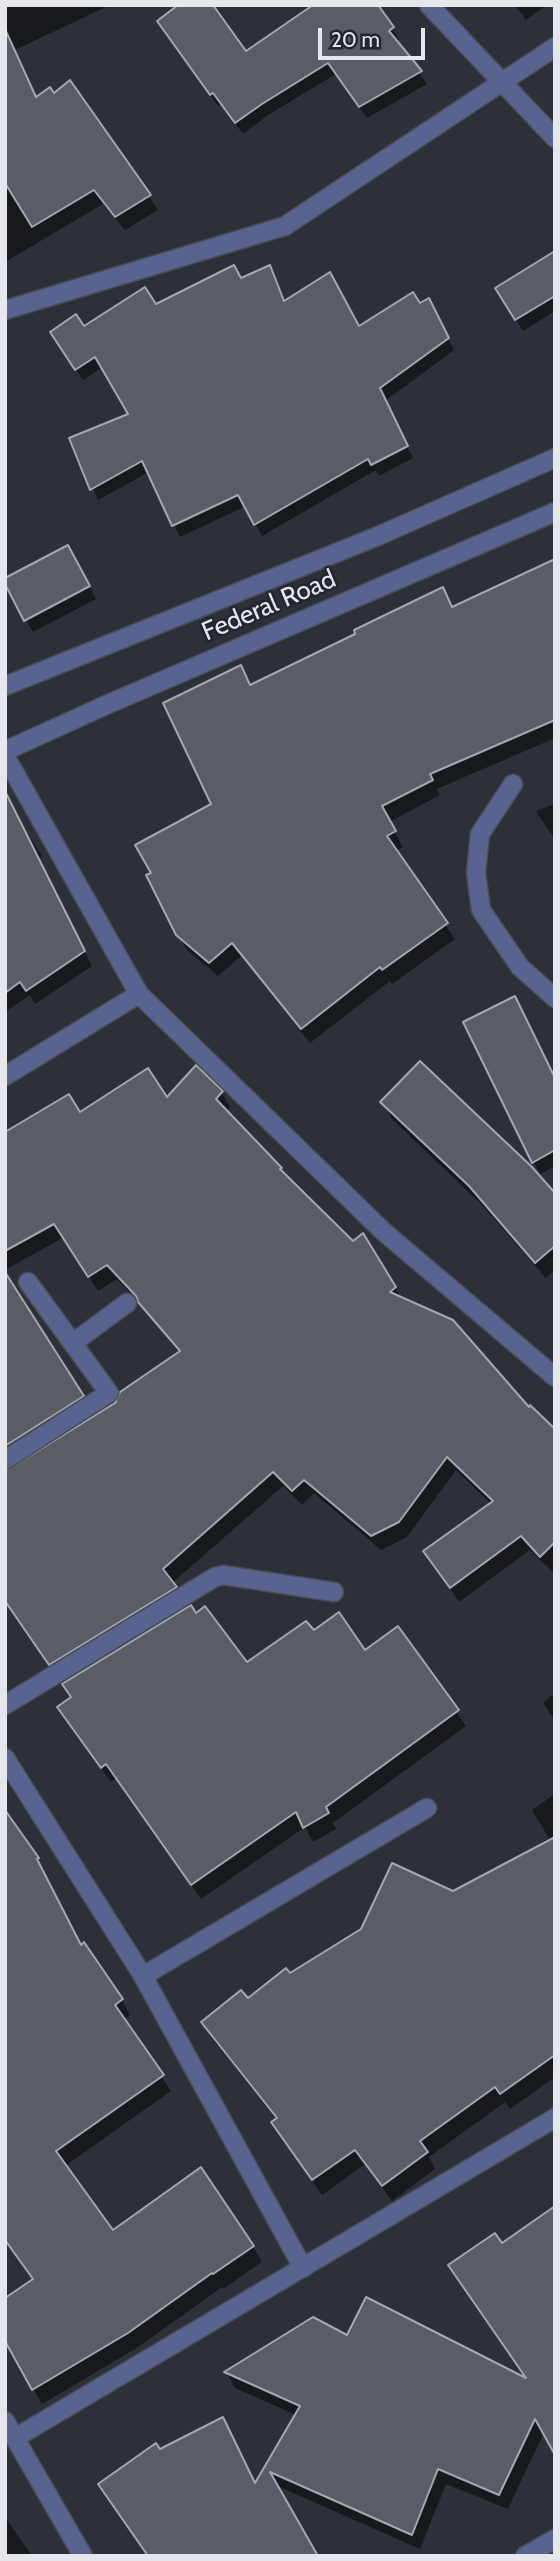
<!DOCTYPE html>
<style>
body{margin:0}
#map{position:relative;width:560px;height:2561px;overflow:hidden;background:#2d3038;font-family:Cabin,sans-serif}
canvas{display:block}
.frame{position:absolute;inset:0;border:7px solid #e5e7ec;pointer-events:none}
.scale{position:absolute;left:318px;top:28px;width:107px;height:32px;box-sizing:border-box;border:4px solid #e5e7ec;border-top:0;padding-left:9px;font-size:21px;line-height:24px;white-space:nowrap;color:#e5e7ec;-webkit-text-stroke:5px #24262d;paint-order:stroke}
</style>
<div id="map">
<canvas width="560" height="2561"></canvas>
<div class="frame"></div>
<div class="scale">20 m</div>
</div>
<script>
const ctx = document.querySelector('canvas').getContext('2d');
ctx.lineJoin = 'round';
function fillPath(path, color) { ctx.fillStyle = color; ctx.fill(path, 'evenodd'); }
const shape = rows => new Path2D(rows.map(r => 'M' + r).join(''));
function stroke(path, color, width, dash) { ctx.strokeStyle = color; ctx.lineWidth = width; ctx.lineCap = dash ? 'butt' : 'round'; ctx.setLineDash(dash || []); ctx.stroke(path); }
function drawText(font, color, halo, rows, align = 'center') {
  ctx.font = font + ' Cabin,sans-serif'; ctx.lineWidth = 5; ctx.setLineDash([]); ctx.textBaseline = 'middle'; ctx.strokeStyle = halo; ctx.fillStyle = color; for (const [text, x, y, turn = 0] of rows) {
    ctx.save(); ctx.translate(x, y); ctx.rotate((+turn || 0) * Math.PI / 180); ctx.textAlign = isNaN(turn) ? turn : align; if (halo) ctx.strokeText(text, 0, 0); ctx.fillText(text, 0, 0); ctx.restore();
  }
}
fillPath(shape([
 [5,5,110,5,15,50,37,99,54,95,70,83,158,210,125,230,103,204,5,262],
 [515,5,547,5,526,20],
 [392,28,399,40,396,42,427,84,367,118,336,74,268,115,243,134,221,104,218,106,166,33,246,54],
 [555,253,555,311,523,331,498,289],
 [269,267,285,302,359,328,420,306,434,312,454,350,385,401,413,458,379,476,376,470,262,536,246,506,180,537,149,472,98,500,72,439,130,415,103,367,83,380,59,344,83,328,241,280],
 [68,547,96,599,33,632,26,620],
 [555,560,555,738,437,789,440,795,389,822,403,847,395,851,455,939,392,984,390,981,310,1043,241,956,218,976,187,950,178,935,214,804,251,687,453,609],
 [555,804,555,840,536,811],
 [17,817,42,856,38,859,92,966,35,1004,30,995,5,1012,5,829],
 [465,1023,555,1079,555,1166,540,1174],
 [221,1092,230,1107,225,1112,281,1169,286,1177,353,1243,363,1235,401,1298,555,1432,555,1574,530,1550,459,1602,425,1552,491,1504,456,1470,407,1537,381,1550,314,1493,302,1505,283,1486,172,1583,184,1602,59,1679,5,1600,117,1404,180,1354,144,1308,117,1279,98,1291,64,1237,5,1270,5,1133,80,1114],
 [383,1102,555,1196,555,1270,546,1278,480,1203,392,1119],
 [5,1275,91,1411,5,1468],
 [398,1628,466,1726,333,1823,336,1829,313,1842,305,1827,201,1899,116,1778,111,1782,68,1722,246,1665,365,1652],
 [555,1693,555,1721,543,1703],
 [555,1794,555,2077,510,2109,505,2102,429,2157,435,2169,392,2201,365,2164,322,2195,282,2138,273,2123,277,2120,212,2038,203,2022,527,1854,525,1852,549,1838,532,1810],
 [5,1813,46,1874,45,1876,81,1947,122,2000,130,2015,123,2020,171,2091,65,2166,112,2233,253,2247,262,2262,223,2289,222,2287,137,2348,42,2404,5,2338,34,2281],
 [494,2235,544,2432,508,2509,446,2484,420,2549,275,2485,109,2499,160,2451,255,2485,296,2415,235,2388,227,2373,348,2338,529,2381],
 [5,2517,32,2556,5,2556]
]), '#0007');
const building = shape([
 [178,5,213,5,246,51,313,5,378,5,394,27,389,31,422,71,359,107,328,63,262,104,235,123,213,93,210,95,157,21,178,5],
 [5,29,36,97,50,87,54,93,70,80,151,195,115,217,94,190,32,227,5,183,5,29],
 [555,251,555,296,515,320,495,288,555,251],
 [234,265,241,278,270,265,284,301,330,272,359,326,413,292,420,303,429,298,449,338,380,388,408,446,371,465,368,459,254,525,238,495,172,526,142,461,90,490,69,438,128,414,95,357,75,370,50,332,76,314,84,326,145,287,156,304,234,265],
 [68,545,90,586,24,621,5,584,5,578,68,545],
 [555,559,555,720,430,774,433,780,382,806,396,831,387,836,448,923,382,970,380,967,301,1029,232,943,209,963,176,935,146,875,151,873,135,845,211,804,163,703,241,665,250,685,355,634,354,630,443,587,452,607,555,559],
 [5,791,85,951,26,991,20,982,5,993,5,791],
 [515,996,555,1078,555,1150,532,1163,463,1022,515,996],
 [420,1061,532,1167,555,1193,555,1246,535,1263,469,1186,380,1102,420,1061],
 [196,1065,223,1091,216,1099,282,1168,280,1169,353,1241,363,1233,396,1287,390,1292,453,1320,529,1407,530,1405,555,1429,555,1542,540,1557,521,1536,450,1588,423,1551,493,1501,447,1457,399,1522,371,1536,304,1480,292,1491,273,1472,163,1569,177,1587,49,1665,5,1601,5,1471,115,1403,120,1392,180,1351,138,1302,136,1296,107,1265,88,1277,54,1224,5,1251,5,1132,69,1094,80,1112,148,1068,167,1097,196,1065],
 [5,1272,84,1396,5,1446,5,1272],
 [191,1605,196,1613,205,1606,247,1662,306,1621,314,1630,339,1612,365,1650,398,1626,459,1710,326,1807,329,1813,303,1828,296,1812,191,1885,106,1764,101,1768,57,1707,71,1697,62,1684,191,1605],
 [5,1810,39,1858,37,1859,81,1945,84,1942,123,1999,115,2005,164,2075,56,2151,113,2230,201,2167,254,2246,213,2274,212,2273,128,2333,32,2390,5,2341,5,2298,33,2279,5,2240,5,1810],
 [555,1837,555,2055,500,2094,495,2087,420,2141,428,2152,382,2186,355,2150,312,2180,271,2122,277,2118,201,2022,241,1990,248,1998,286,1968,290,1973,361,1929,392,1863,453,1891,555,1837],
 [555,2206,555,2455,535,2419,499,2495,438,2469,412,2535,270,2472,318,2556,148,2556,98,2484,156,2443,160,2449,223,2417,255,2483,300,2406,224,2372,313,2317,347,2335,366,2297,526,2378,448,2265,495,2233,502,2243,555,2206]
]);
fillPath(building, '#5b5d66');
stroke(building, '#a4a7b1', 2);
const minor = shape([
 [429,5,555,138],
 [5,310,285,226,555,47],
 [5,686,378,536,555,458],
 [5,751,106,705,555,512],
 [5,756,139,994],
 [513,784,480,834,476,873,481,910,520,967,555,998],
 [5,1076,139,994,384,1232,555,1377],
 [73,1343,127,1303],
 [5,1460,109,1393,28,1282],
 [5,1705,215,1577,223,1575,334,1592],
 [5,1758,143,1976,303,2268],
 [143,1976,427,1808],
 [5,2421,83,2556],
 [15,2438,555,2118],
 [525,2556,555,2539]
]);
stroke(minor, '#4a4d55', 21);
stroke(minor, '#58648f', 18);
drawText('26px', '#e5e7ec', '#24262d', [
 ["Federal Road",269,606,-23]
]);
</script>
